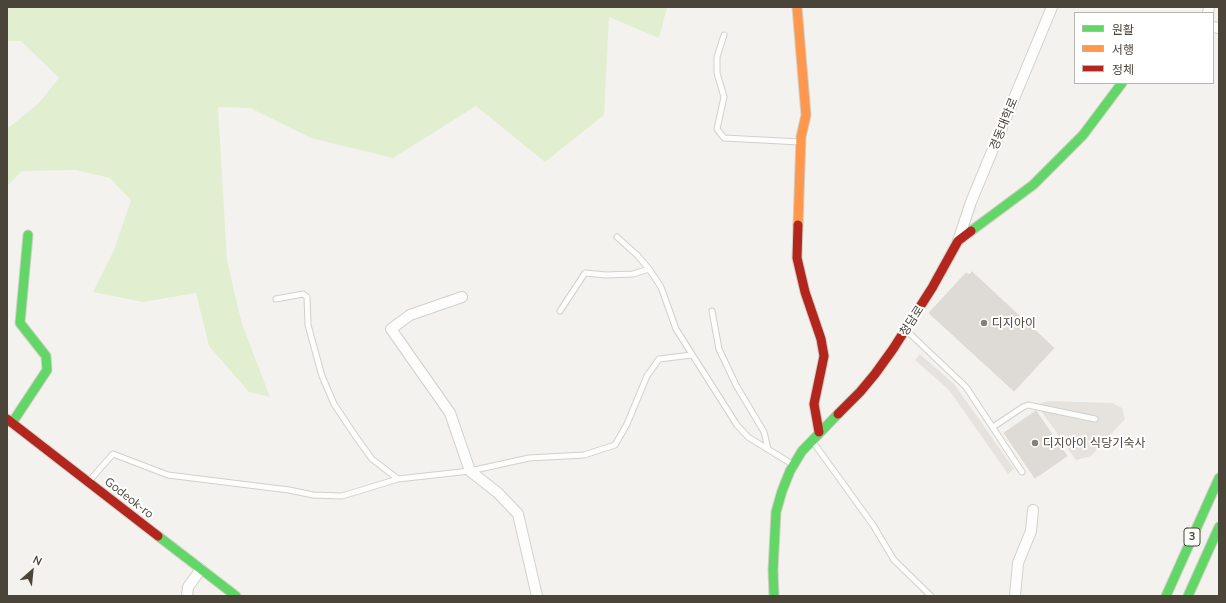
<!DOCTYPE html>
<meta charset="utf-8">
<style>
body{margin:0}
#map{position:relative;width:1226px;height:603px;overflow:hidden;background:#f4f2ee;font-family:Mulish,"Noto Sans KR",sans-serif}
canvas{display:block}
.frame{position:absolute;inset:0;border:8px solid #4b4439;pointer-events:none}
.legend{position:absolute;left:1074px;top:12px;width:140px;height:72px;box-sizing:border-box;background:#fff;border:1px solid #b7b4b0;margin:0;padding:5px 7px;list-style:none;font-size:12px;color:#4b4439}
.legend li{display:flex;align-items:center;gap:8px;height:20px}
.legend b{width:20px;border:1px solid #b7b4b0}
.north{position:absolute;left:12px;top:551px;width:40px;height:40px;-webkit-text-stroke:3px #fff;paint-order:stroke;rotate:27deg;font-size:11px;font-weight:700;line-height:16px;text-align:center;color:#4b4439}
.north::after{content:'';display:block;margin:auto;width:14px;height:18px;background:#4b4439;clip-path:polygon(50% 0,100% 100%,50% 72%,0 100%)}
</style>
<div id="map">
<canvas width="1226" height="603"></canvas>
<div class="frame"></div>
<ul class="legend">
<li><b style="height:5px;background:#63d668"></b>원활</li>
<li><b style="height:5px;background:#ff974d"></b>서행</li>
<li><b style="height:5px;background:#b3261e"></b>정체</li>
</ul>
<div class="north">N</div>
</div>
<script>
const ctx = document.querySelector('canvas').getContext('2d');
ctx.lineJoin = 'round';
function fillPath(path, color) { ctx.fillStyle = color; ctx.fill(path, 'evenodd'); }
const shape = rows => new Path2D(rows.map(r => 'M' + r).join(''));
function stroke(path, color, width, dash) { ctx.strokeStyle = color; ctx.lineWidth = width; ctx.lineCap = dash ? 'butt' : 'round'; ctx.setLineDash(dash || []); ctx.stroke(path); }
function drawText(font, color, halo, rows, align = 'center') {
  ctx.font = font + ' Mulish,"Noto Sans KR",sans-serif'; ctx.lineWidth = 4; ctx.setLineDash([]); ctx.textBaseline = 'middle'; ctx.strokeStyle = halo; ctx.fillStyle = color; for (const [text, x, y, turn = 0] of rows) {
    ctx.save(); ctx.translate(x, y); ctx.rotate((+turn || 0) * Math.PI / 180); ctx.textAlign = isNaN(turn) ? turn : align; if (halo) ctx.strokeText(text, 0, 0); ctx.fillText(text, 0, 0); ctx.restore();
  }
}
fillPath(shape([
 [7,7,667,7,659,38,609,17,604,115,545,162,476,106,393,158,311,138,250,108,218,107,227,261,242,324,270,397,249,392,209,346,196,293,143,302,93,292,114,250,131,200,110,178,76,170,22,171,7,186,7,129,39,103,59,78,21,41,7,41]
]), '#e1eecf');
fillPath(shape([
 [920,354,955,385,1014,469,1008,474,949,390,915,360],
 [1047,401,1112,403,1122,408,1125,419,1091,456,1076,460,1037,405]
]), '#e6e3df');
const building = shape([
 [972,272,1054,348,1014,391,929,313,966,273,969,275,972,272],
 [1036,411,1067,456,1035,478,1004,433,1036,411]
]);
fillPath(building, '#dedbd6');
stroke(building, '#dcd9d4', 1);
const lane = shape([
 [724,35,717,57,717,73,724,97,717,129,724,138,800,142],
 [617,237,637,255,649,269,661,287,676,329,737,425,748,437,792,464],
 [276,299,303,294,307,297,308,325,322,376,334,404,356,437,372,459,398,479],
 [560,311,585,273,606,275,633,274,649,269],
 [712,311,719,349,736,385,764,432,768,449],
 [906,330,966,387,1022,472],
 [993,427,1023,407,1028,405,1095,419],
 [813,442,873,525,894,560,931,596],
 [90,480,113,454,168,475,289,490,313,495,342,496,398,479,470,471,529,458,584,455,615,445,627,424,647,376,659,359,692,355]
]);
const street = shape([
 [1208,13,1209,7],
 [1213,27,1219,28],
 [958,241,971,202,1052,7],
 [462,297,410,315,391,329,450,413,470,471,498,493,518,514,537,596],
 [187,596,188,587,201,569],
 [1015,596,1018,563,1031,531,1033,510]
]);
const fast = shape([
 [971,231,1033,185,1083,135,1122,83],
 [12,423,47,370,46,356,20,323,28,235],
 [158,536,236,596],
 [774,596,773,570,776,512,782,491,790,471,802,451,838,414],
 [1166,596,1219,478],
 [1188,596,1219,527]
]);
const slow = shape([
 [797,7,806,115,801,137,798,225]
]);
const jam = shape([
 [798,225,797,258,805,292,821,339,824,356,814,404,819,432],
 [838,414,860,392,875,374,893,349,932,288,958,241,971,231],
 [7,419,158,536]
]);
stroke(lane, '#d2d0cb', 7);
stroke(street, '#d2d0cb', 12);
stroke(fast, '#d3cfc5', 11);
stroke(slow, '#d3cfc5', 11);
stroke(jam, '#d3cfc5', 11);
stroke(lane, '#fdfdfc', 5);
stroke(street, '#fdfdfc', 10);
stroke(fast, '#63d668', 9);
stroke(slow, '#ff974d', 9);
stroke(jam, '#b3261e', 9);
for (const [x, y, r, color] of [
 [984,323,4,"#868178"],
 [1035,443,4,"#868178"]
]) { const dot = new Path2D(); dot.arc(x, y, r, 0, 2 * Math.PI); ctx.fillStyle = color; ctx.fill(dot); stroke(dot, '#fff', 1.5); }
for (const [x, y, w] of [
 [1192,537,16]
]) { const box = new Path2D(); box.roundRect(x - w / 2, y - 9, w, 18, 3); ctx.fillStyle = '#fff'; ctx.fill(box); stroke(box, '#4b4439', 1); }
drawText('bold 11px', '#4b4439', null, [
 ["3",1192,537]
]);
drawText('12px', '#4b4439', '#fff', [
 ["경동대학로",1004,124,-68],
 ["청담로",912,321,-57],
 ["Godeok-ro",129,498,38]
]);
drawText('12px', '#4b4439', '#fff', [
 ["디지아이",992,323],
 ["디지아이 식당기숙사",1043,443]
], 'left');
</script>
